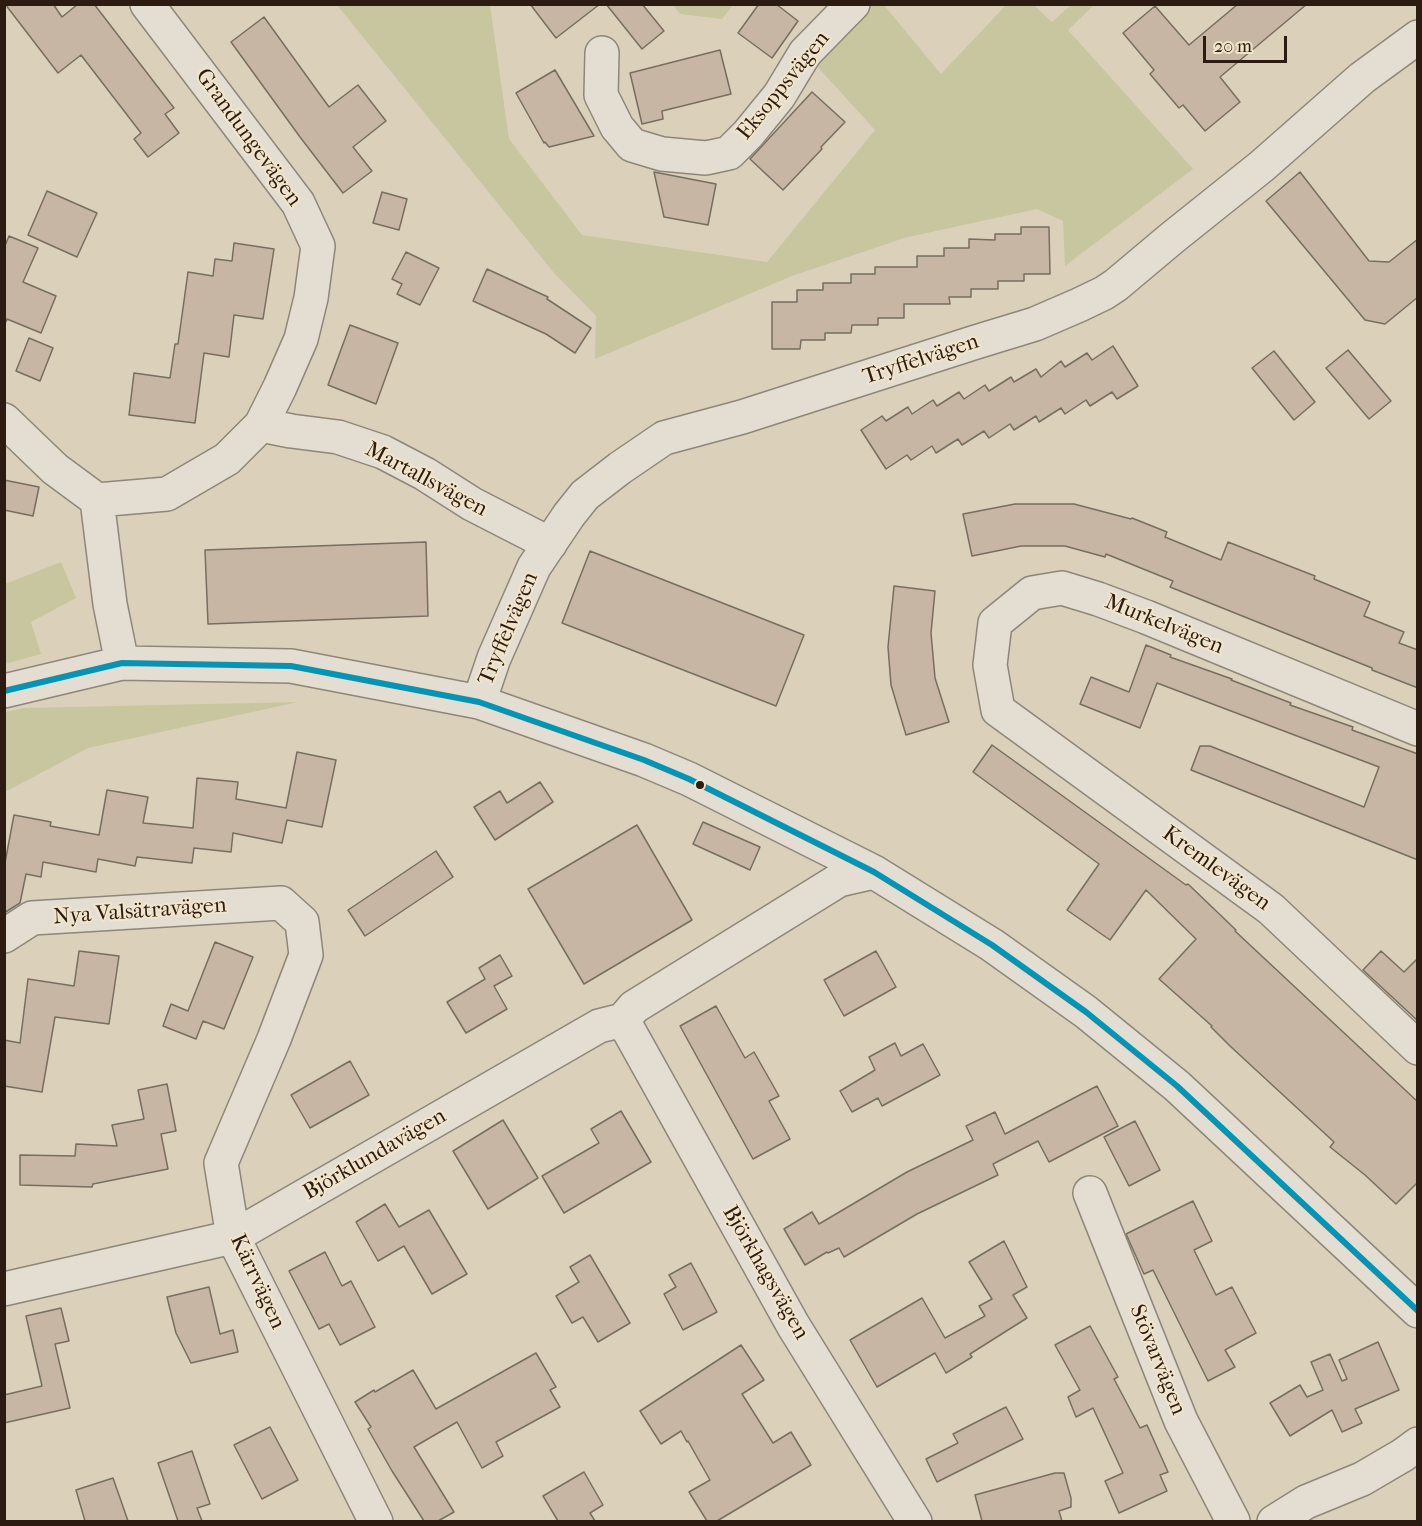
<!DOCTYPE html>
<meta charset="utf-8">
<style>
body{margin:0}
#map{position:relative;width:1422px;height:1526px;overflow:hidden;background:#dbd1ba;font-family:"IM FELL French Canon",serif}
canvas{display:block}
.frame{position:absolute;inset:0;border:6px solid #2c1b10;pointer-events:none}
.scale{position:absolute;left:1203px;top:36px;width:84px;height:27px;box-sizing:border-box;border:3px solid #2c1b10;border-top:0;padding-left:8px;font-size:18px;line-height:21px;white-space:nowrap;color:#2c1b10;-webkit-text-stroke:4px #f0e4ca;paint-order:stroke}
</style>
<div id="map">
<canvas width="1422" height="1526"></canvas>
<div class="frame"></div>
<div class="scale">20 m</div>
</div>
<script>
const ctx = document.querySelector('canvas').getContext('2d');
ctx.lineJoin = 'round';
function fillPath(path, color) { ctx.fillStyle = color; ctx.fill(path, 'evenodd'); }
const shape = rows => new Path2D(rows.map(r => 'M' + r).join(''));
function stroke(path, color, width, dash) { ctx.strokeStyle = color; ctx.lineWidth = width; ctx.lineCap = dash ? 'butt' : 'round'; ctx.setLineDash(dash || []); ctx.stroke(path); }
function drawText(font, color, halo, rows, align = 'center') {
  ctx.font = font + ' "IM FELL French Canon",serif'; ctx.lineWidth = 4.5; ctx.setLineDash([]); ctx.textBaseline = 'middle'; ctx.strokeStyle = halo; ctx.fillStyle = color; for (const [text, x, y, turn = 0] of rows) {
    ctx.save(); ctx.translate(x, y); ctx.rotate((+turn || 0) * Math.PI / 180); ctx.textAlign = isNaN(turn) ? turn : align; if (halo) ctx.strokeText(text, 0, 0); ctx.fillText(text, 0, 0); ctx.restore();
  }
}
fillPath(shape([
 [337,5,490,5,509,139,582,235,767,262,875,130,805,53,853,5,884,5,941,74,1006,5,1034,5,1052,22,1071,5,1094,5,1068,30,1193,169,1065,266,1063,221,1037,209,904,238,792,276,595,359,596,316,554,273],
 [673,5,733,5,722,19,680,14],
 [61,562,76,598,31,622,41,654,5,664,5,584],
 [298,702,88,748,5,792,5,712,23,708]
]), '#c8c69f');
const building = shape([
 [5,4,53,4,62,17,78,4,94,4,174,108,165,114,179,133,148,157,134,139,141,133,81,55,58,73,5,4],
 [530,4,600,4,556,38,530,4],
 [606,4,642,4,664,31,642,49,606,4],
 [759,4,776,4,798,21,772,58,738,33,759,4],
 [1238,4,1307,4,1220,77,1240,102,1205,131,1183,105,1179,108,1150,74,1154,70,1123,33,1155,6,1189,45,1238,4],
 [264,17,329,107,358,85,386,121,353,147,372,171,343,193,300,137,231,42,264,17],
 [720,50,731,94,662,111,663,119,642,124,630,73,720,50],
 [555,70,594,136,549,147,545,142,544,143,516,93,555,70],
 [812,92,845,122,821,147,822,149,783,190,750,159,812,92],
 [654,172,716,184,708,225,664,217,654,172],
 [1300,172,1369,261,1389,262,1418,239,1418,297,1385,324,1365,320,1266,201,1300,172],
 [47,191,97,213,77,257,28,235,47,191],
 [382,192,407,199,399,230,373,223,382,192],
 [1021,227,1049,227,1050,274,1024,274,1024,281,998,281,998,289,971,289,971,297,949,297,950,304,904,304,904,318,878,318,878,325,852,325,851,333,825,333,825,340,801,340,800,349,772,349,772,302,797,302,797,290,823,290,823,283,851,283,851,274,875,274,875,267,917,267,917,256,944,256,944,248,969,248,969,239,995,240,995,234,1021,234,1021,227],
 [9,236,38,248,23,282,56,296,41,333,7,319,4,326,4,248,9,236],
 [234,243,274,249,263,319,234,315,229,357,204,353,195,423,129,415,134,373,170,378,175,344,178,344,188,272,213,276,215,259,232,261,234,243],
 [406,252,439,268,420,305,397,294,402,284,392,279,406,252],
 [487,269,548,297,547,299,591,328,575,353,546,334,473,301,487,269],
 [350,325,398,343,376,404,328,385,350,325],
 [29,338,53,348,40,381,16,371,29,338],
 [1113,346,1138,386,1117,399,1112,392,1090,406,1086,400,1065,414,1061,408,1039,422,1036,416,1014,430,1010,424,989,438,984,431,962,445,958,439,936,453,932,446,911,460,907,455,886,469,861,430,882,416,886,421,908,407,912,414,933,400,937,406,959,392,964,399,985,385,989,391,1011,377,1014,382,1036,369,1041,377,1061,361,1065,367,1087,353,1092,360,1113,346],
 [1348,350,1391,401,1369,419,1326,368,1348,350],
 [1274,351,1315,402,1294,420,1252,368,1274,351],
 [4,480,39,487,33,516,4,510,4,480],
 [1015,504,1074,504,1131,519,1132,518,1167,532,1165,537,1221,560,1228,542,1315,576,1314,579,1370,602,1364,616,1404,632,1399,643,1418,650,1418,688,1372,670,1372,668,1170,587,1173,581,1106,554,1105,557,1065,546,1021,546,972,556,963,514,1015,504],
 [426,542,428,616,208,624,205,550,426,542],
 [590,551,804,635,776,706,562,623,590,551],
 [894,586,935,591,931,633,935,678,949,722,906,735,891,685,888,647,894,586],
 [1146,645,1171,655,1170,657,1232,679,1231,680,1291,703,1290,705,1353,727,1352,730,1418,754,1418,860,1191,770,1200,746,1210,746,1364,807,1379,767,1157,683,1140,728,1080,704,1091,677,1129,692,1146,645],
 [992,745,1186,885,1188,884,1236,930,1235,931,1418,1102,1418,1182,1396,1204,1365,1175,1330,1147,1334,1142,1230,1046,1211,1027,1212,1026,1159,979,1196,939,1146,890,1110,940,1067,910,1099,864,973,772,992,745],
 [297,752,336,760,322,827,287,820,282,843,233,833,231,852,194,848,192,863,137,857,135,866,98,859,96,872,43,862,41,877,26,874,20,903,4,913,4,868,14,815,51,822,50,826,99,835,107,790,148,797,143,823,193,828,197,778,238,782,236,799,286,808,297,752],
 [540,782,553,802,495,840,474,807,500,791,507,803,540,782],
 [703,822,760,847,750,870,693,844,703,822],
 [637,825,692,920,584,984,528,889,637,825],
 [436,851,453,877,365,936,348,910,436,851],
 [215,942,253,957,224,1029,203,1021,196,1039,163,1026,171,1004,188,1011,215,942],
 [79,951,119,956,109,1024,55,1017,42,1092,4,1086,4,1040,20,1043,28,979,74,986,79,951],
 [876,951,896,987,844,1016,824,980,876,951],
 [1381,951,1404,972,1418,958,1418,1021,1363,970,1381,951],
 [500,955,512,976,494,986,507,1009,466,1033,447,1002,485,979,479,968,500,955],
 [716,1006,745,1058,754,1052,779,1096,769,1101,790,1139,753,1159,680,1026,716,1006],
 [895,1043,901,1056,923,1044,940,1075,882,1106,878,1098,852,1112,840,1091,875,1070,869,1057,895,1043],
 [350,1061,369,1095,310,1128,291,1095,350,1061],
 [167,1084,176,1131,161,1134,168,1169,93,1184,92,1187,20,1185,20,1155,75,1156,76,1144,117,1146,112,1125,144,1119,138,1090,167,1084],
 [1097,1086,1118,1126,1049,1162,1038,1141,993,1164,998,1175,917,1214,844,1257,839,1248,828,1253,827,1252,805,1265,784,1229,812,1212,819,1224,907,1172,973,1140,966,1126,995,1112,1005,1134,1097,1086],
 [621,1111,651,1162,564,1213,542,1176,599,1143,591,1129,621,1111],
 [503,1120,538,1178,488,1209,453,1151,503,1120],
 [1135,1121,1160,1170,1129,1186,1104,1137,1135,1121],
 [1193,1201,1212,1241,1194,1250,1216,1295,1232,1287,1256,1333,1225,1350,1235,1367,1208,1381,1153,1270,1144,1274,1126,1234,1193,1201],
 [385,1204,399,1227,429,1210,467,1274,432,1294,404,1246,378,1261,356,1222,385,1204],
 [1004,1241,1027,1287,1013,1295,1027,1318,970,1354,972,1357,946,1373,935,1353,877,1387,850,1340,922,1298,945,1338,985,1316,979,1306,992,1299,969,1262,1004,1241],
 [325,1252,342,1286,351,1281,375,1327,340,1345,329,1324,319,1329,289,1271,325,1252],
 [590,1255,630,1323,598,1342,583,1317,572,1323,556,1296,579,1282,570,1267,590,1255],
 [691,1263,717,1312,683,1330,664,1294,676,1287,669,1275,691,1263],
 [209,1287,220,1334,233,1330,238,1352,191,1363,176,1333,167,1297,209,1287],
 [61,1308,69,1341,55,1344,70,1408,4,1423,4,1395,42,1386,26,1316,61,1308],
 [1090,1326,1118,1377,1114,1379,1140,1428,1147,1425,1168,1472,1160,1475,1167,1491,1119,1513,1105,1481,1123,1473,1093,1408,1076,1417,1068,1397,1080,1390,1055,1345,1090,1326],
 [1378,1342,1399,1390,1355,1409,1362,1423,1342,1432,1332,1410,1290,1436,1270,1403,1300,1385,1307,1397,1323,1390,1311,1362,1330,1354,1342,1381,1347,1379,1339,1360,1378,1342],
 [741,1345,764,1380,742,1394,773,1443,791,1432,811,1465,717,1521,707,1521,689,1492,710,1480,688,1441,687,1442,681,1431,661,1444,640,1411,741,1345],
 [536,1353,556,1387,550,1390,560,1407,496,1442,503,1456,482,1468,457,1422,414,1447,454,1512,438,1521,424,1521,392,1471,368,1429,371,1427,355,1402,374,1390,375,1392,413,1370,436,1409,536,1353],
 [1006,1407,1023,1439,937,1482,926,1459,958,1443,953,1434,1006,1407],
 [270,1427,298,1480,262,1499,234,1445,270,1427],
 [192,1451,210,1504,197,1508,202,1521,178,1521,158,1463,192,1451],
 [584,1472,603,1505,590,1513,595,1521,558,1521,543,1496,584,1472],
 [1055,1473,1064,1473,1071,1498,1071,1507,1059,1511,1062,1521,982,1521,975,1495,1055,1473],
 [113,1478,128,1521,85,1521,76,1490,113,1478]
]);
fillPath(building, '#c7b6a3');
stroke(building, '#766e61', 1.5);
const minor = shape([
 [602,53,601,95,617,127,632,145,662,154,706,158,729,153,748,134,779,96,805,53,853,4],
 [4,420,55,469,97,500],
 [261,425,291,431,338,437,383,452,425,474,472,504,550,544],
 [122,663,110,604,97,500,167,494,227,459,261,425,280,387,301,339,311,298,318,246,298,203,147,4],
 [4,691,122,663,291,666,479,702,644,760,689,779,874,872,992,945,1086,1012,1177,1086,1418,1311],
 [479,702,494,658,534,567,569,515,585,495,620,468,664,438,742,417,976,342,1035,324,1079,305,1104,293,1116,285,1172,238,1262,166,1362,78,1418,37],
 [1418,729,1146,617,1098,599,1062,588,1032,593,995,623,990,665,998,710,1271,909,1418,1048],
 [4,936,32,918,281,903,302,922,306,955,274,1039,221,1163,233,1237,376,1522],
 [623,1020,793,1325,915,1522],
 [1090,1193,1181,1421,1233,1521],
 [4,1289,233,1237,599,1026,623,1020,634,1007,839,880,874,872],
 [1274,1522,1306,1502,1362,1479,1403,1455,1418,1444]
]);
stroke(minor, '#8e8679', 36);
stroke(minor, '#e3ddd2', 33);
stroke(shape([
 [4,691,122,663,291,666,479,702,644,760,689,779,874,872,992,945,1086,1012,1177,1086,1418,1311]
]), '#0794b2', 6);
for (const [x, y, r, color] of [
 [700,785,5,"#2c1b10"]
]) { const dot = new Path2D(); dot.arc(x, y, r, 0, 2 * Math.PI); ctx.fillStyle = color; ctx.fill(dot); stroke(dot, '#f0e4ca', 2); }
drawText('22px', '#2c1b10', '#f0e4ca', [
 ["Eksoppsvägen",784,86,-51],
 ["Grandungevägen",248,138,54],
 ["Tryffelvägen",921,360,-18],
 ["Martallsvägen",426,480,28],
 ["Murkelvägen",1164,625,22],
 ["Tryffelvägen",509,629,-67],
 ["Kremlevägen",1216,869,36],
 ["Nya Valsätravägen",140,912,-4],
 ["Björklundavägen",375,1155,-30],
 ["Björkhagsvägen",765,1273,60],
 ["Kärrvägen",257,1282,65],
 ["Stövarvägen",1157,1360,68]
]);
</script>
